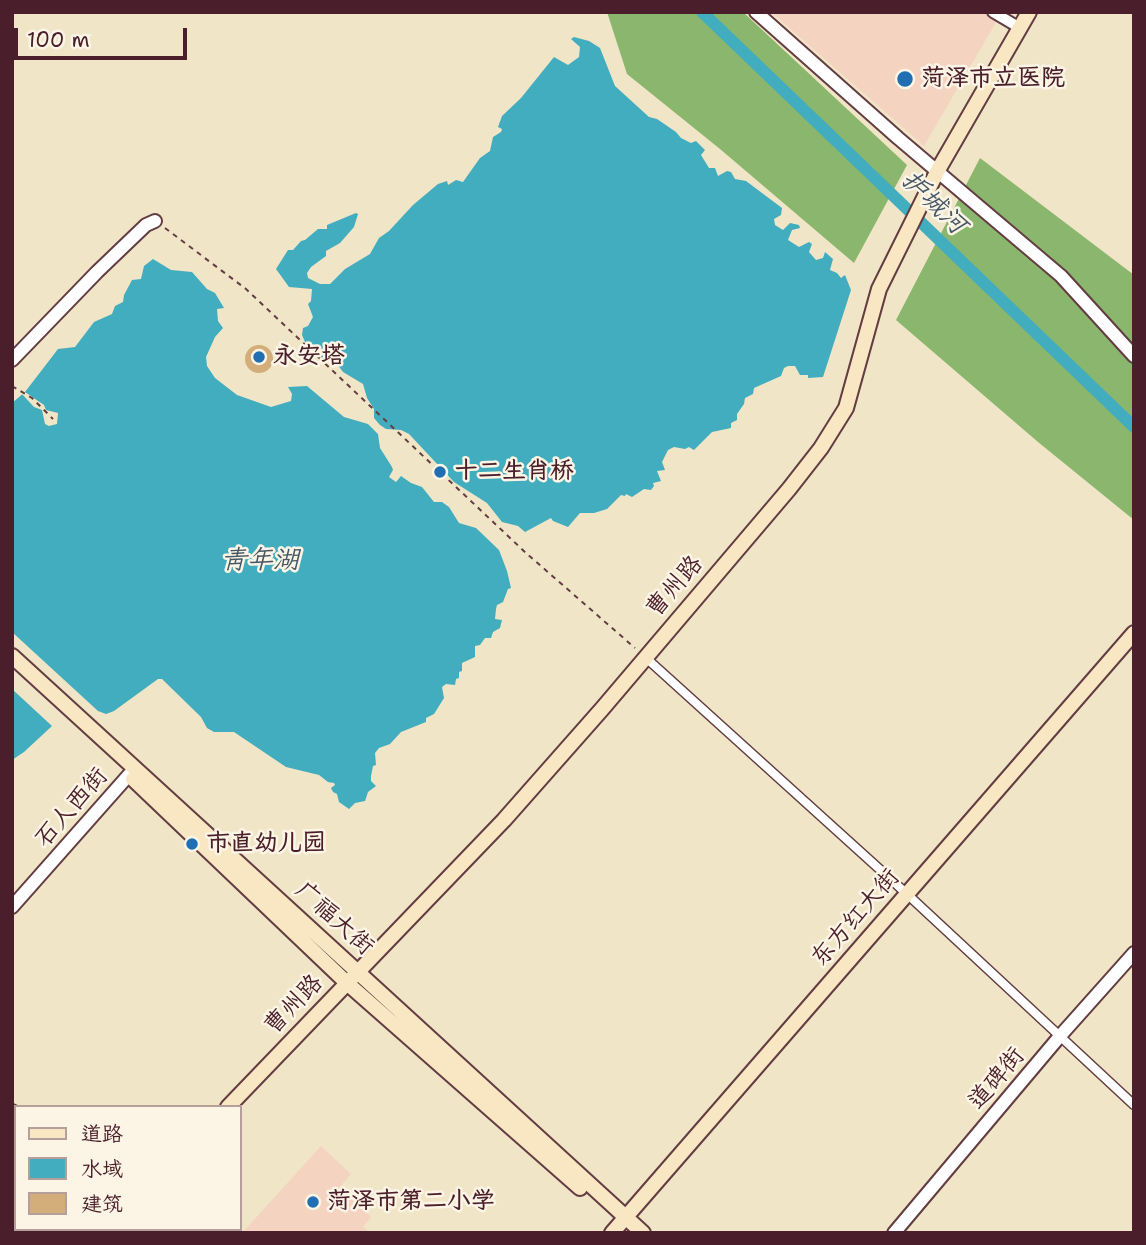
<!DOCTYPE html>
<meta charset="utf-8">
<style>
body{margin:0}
#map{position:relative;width:1146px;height:1245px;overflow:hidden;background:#f0e5c7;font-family:"Shantell Sans","LXGW WenKai TC",sans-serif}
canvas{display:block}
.frame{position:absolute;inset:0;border:14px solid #4a1f2b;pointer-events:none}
.legend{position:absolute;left:14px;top:1105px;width:228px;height:126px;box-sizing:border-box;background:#fcf5e5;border:2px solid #b59f9b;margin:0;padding:9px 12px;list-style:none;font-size:21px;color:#4a1f2b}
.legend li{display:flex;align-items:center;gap:14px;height:35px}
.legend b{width:35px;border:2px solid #b59f9b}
.scale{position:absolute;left:14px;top:28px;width:173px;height:32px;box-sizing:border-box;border:4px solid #4a1f2b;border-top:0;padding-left:9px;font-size:21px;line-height:24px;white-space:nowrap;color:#4a1f2b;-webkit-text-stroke:5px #fcf5e5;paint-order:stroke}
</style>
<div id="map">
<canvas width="1146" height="1245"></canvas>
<div class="frame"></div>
<ul class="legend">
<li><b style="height:9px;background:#f9e7c3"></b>道路</li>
<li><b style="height:19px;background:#41adbf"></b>水域</li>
<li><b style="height:19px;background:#d3ae7a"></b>建筑</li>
</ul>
<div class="scale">100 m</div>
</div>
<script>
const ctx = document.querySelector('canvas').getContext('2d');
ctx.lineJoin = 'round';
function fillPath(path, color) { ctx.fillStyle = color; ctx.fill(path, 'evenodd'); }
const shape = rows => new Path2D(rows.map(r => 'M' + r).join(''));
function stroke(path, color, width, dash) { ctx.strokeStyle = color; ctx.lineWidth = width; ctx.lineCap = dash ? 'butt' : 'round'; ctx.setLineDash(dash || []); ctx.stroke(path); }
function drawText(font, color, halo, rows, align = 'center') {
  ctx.font = font + ' "Shantell Sans","LXGW WenKai TC",sans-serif'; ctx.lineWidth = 5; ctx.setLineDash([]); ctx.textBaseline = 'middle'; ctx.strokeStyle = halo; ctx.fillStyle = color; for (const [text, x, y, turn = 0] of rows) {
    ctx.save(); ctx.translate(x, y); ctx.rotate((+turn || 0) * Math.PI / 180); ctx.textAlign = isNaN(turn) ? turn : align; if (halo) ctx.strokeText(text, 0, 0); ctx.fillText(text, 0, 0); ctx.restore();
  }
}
fillPath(shape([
 [771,12,1002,12,924,146],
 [321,1146,351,1174,339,1188,371,1217,363,1227,370,1233,242,1233]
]), '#f4d3c1');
fillPath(shape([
 [607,12,743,12,907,165,854,263,720,149,627,74],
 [980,158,1134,275,1134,520,1038,442,896,320]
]), '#8ab66d');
fillPath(shape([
 [574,37,589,41,600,48,615,86,649,117,657,119,676,132,681,138,691,143,696,141,705,150,701,155,709,168,715,168,718,176,727,171,731,172,735,179,746,181,782,208,781,215,774,219,775,225,783,230,790,223,799,225,800,228,792,230,788,240,799,247,809,242,812,244,809,252,816,260,823,258,825,252,833,259,830,270,837,273,841,278,845,275,851,290,823,377,808,378,808,375,800,375,795,366,788,366,784,368,781,376,754,388,753,394,745,398,744,404,737,414,737,420,731,423,731,428,712,432,694,450,689,447,685,449,674,447,668,450,662,462,665,470,657,471,661,481,653,483,654,486,651,490,644,489,632,497,626,494,625,496,621,495,607,509,594,513,580,513,568,527,553,521,551,518,525,532,518,526,502,522,487,503,454,482,409,434,401,430,386,429,380,425,374,418,374,409,367,398,363,384,343,372,334,360,322,358,305,342,302,335,303,328,308,326,313,317,308,304,311,301,312,289,289,287,276,269,288,250,293,250,301,241,305,240,318,229,327,229,327,225,356,213,358,214,354,227,340,243,326,251,326,256,311,267,307,273,308,278,320,284,330,284,345,269,370,254,379,238,389,231,413,205,438,184,447,181,448,185,456,180,463,182,480,158,490,151,493,137,501,132,502,129,498,127,502,116,521,98,554,57,568,65,579,57,580,47,571,39],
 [153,259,171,270,192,272,207,289,215,293,224,308,217,309,218,321,223,328,215,337,206,357,207,366,215,378,237,395,271,407,291,401,292,394,288,387,307,386,344,417,368,424,378,434,380,448,392,467,393,470,389,477,396,482,401,476,411,483,422,487,434,502,442,502,449,507,459,523,476,528,499,550,507,571,511,588,508,589,503,602,497,605,496,609,495,619,502,620,500,628,493,632,491,638,485,638,480,645,475,646,475,657,462,663,462,671,459,672,459,678,456,679,455,685,446,684,442,687,444,698,434,714,426,718,426,722,401,732,390,744,379,748,375,753,376,765,373,766,371,776,371,781,376,786,368,792,365,801,355,803,349,809,339,802,337,794,333,792,331,788,335,785,334,783,328,782,319,775,286,767,234,732,214,732,207,728,201,717,162,679,158,679,114,711,106,714,98,711,12,632,12,403,25,392,58,349,75,347,94,322,112,314,115,306,123,302,124,295,132,280,141,279,144,266],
 [12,689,52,726,24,752,12,760]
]), '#41adbf');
fillPath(shape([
 [25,392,44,405,46,410,58,413,57,424,49,426,45,424,42,410,34,407,22,394]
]), '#f0e5c7');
stroke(shape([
 [702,12,1134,427]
]), '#41adbf', 12);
fillPath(shape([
 '245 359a14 14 0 1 1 28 0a14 14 0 1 1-28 0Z'
]), '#d3ae7a');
const pedestrian = shape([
 [645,657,907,894,1134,1105]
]);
const minor = shape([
 [993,12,1020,28]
]);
const tertiary = shape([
 [756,12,898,138,1061,276,1134,356],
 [12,360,97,272,146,225,155,221],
 [12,907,135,768],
 [12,1111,16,1114],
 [147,1229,151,1233],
 [894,1233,1060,1036,1134,953]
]);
const secondary = shape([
 [12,656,643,1233],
 [133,779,347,983,580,1188],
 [228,1107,504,820,602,709,789,489,821,448,846,408,879,289,938,170,1029,12],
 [107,1233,110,1229],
 [612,1233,1134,633]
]);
stroke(pedestrian, '#633d42', 11);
stroke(minor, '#633d42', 14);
stroke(tertiary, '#633d42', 16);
stroke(secondary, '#633d42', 18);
stroke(shape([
 [165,228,246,289,526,553,635,648],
 [12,386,32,398,53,419]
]), '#633d42', 2, [5, 5]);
stroke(pedestrian, '#fff', 8);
stroke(minor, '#fff', 10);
stroke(tertiary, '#fff', 12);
stroke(secondary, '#f9e7c3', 14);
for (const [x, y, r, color] of [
 [905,79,9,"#1f6fb2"],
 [259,357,7,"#1f6fb2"],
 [440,472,7,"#1f6fb2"],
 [192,844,7,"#1f6fb2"],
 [313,1202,7,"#1f6fb2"]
]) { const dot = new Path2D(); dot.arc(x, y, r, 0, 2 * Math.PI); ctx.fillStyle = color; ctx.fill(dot); stroke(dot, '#fcf5e5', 2.5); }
drawText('bold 24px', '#4a1f2b', '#fcf5e5', [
 ["菏泽市立医院",921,79],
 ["永安塔",273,357],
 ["十二生肖桥",454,472],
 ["市直幼儿园",206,844],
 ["菏泽市第二小学",327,1202]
], 'left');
drawText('24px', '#4a1f2b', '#fcf5e5', [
 ["曹州路",675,587,-49],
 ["石人西街",72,808,-49],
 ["东方红大街",856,918,-49],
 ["广福大街",334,919,42],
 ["曹州路",294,1005,-46],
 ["道碑街",997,1079,-50]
]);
drawText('italic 26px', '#465866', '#fcf5e5', [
 ["护城河",933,203,44],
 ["青年湖",260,561]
]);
</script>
